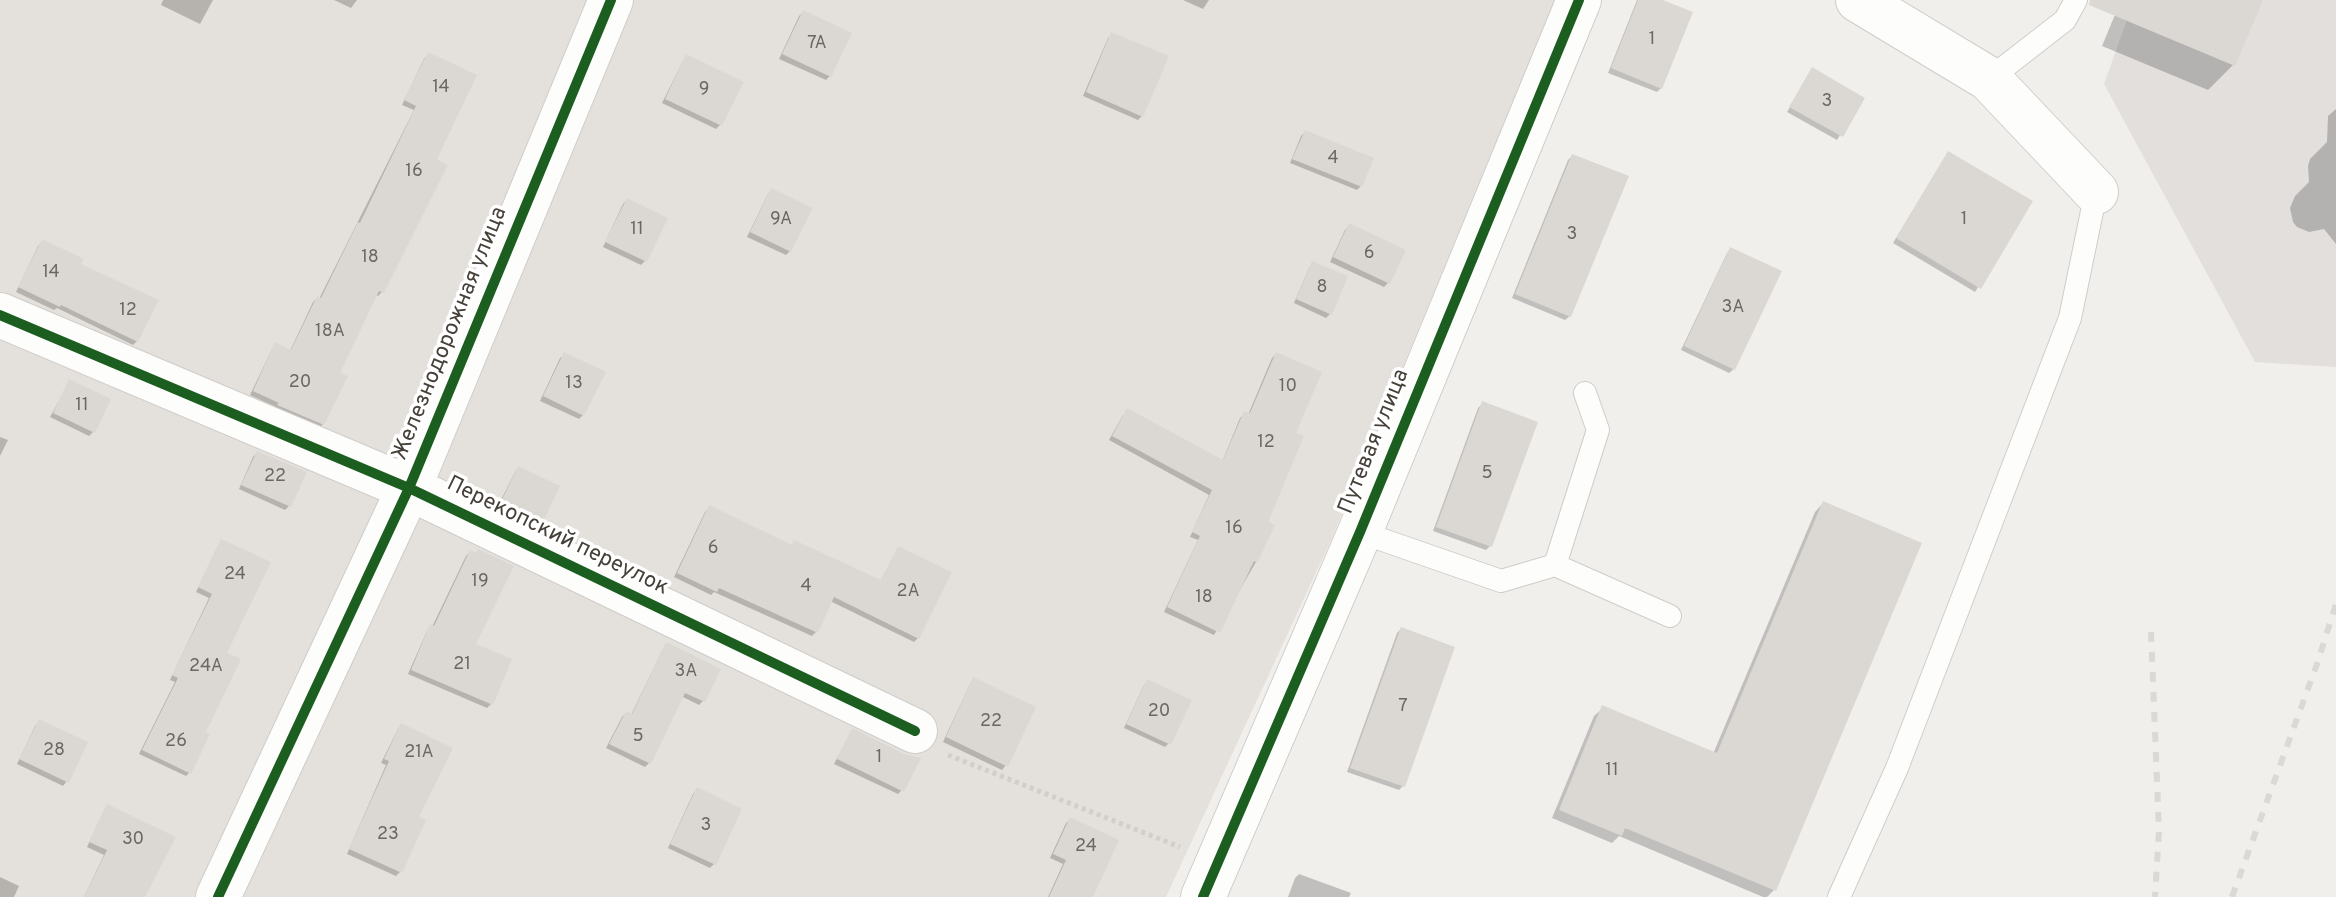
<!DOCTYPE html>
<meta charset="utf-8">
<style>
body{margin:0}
canvas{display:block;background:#f1efec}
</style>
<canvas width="2336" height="897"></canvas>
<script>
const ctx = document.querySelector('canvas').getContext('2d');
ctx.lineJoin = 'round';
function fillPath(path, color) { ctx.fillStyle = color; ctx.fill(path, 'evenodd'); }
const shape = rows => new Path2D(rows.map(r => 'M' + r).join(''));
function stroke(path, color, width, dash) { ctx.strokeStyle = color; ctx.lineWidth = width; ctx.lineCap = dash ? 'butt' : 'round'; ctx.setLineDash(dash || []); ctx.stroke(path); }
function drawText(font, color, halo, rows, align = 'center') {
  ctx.font = font + ' Overpass,sans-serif'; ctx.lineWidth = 7; ctx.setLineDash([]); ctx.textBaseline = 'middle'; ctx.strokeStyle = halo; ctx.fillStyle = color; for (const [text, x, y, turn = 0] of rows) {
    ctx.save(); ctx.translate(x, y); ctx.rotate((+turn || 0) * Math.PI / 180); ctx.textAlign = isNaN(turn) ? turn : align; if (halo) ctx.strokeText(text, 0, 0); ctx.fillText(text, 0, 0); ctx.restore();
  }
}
fillPath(shape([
 [0,0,1555,0,1331,540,1166,897,0,897]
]), '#e4e0db');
fillPath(shape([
 [2134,0,2336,0,2336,367,2255,362,2104,84]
]), '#e2dfdc');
fillPath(shape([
 [163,0,213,0,200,24,161,5],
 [334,0,357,0,351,8],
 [1183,0,1209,0,1203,9],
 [1637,0,1658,0,1661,88,1657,92,1608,73],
 [2121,0,2260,0,2234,64,2208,90,2102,46],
 [803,12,830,76,826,80,779,59,799,16],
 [1112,34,1142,116,1138,120,1083,96,1108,38],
 [428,54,434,160,382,292,378,296,375,295,337,374,323,424,319,428,275,409,276,407,250,395,272,349,276,345,290,351,313,302,317,298,319,299,414,110,402,105,424,59],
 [687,56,720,125,716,129,662,103,683,61],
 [1812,70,1862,98,1837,140,1787,112],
 [2336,109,2336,244,2324,229,2309,232,2297,227,2293,222,2290,208,2295,196,2309,182,2308,166,2310,159,2327,142,2328,116],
 [1305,132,1361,186,1357,190,1290,163,1301,136],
 [1572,156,1570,316,1565,320,1512,298,1568,160],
 [1945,157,2030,202,1975,292,1893,243],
 [772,190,790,251,786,255,747,237,768,194],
 [627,200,645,261,641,265,603,247,623,204],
 [1349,226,1388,283,1384,287,1330,262,1345,230],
 [42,242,79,265,137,341,133,345,57,308,54,310,16,292,38,246],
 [1731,249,1734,369,1729,373,1681,350,1727,253],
 [1313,264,1330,314,1326,318,1294,303,1309,268],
 [565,354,583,415,579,419,540,401,560,358],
 [1276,354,1294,434,1256,562,1214,635,1164,612,1198,540,1190,537,1209,495,1109,440,1123,415,1222,462,1240,418,1245,413,1248,415,1272,358],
 [70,381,93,432,89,436,50,417],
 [1482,404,1490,546,1486,550,1433,531,1478,408],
 [0,437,8,440,0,456],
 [257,453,289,506,285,510,239,489,253,457],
 [519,468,540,523,536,527,497,508,515,472],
 [1823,503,1774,890,1767,897,1763,897,1619,836,1612,843,1552,818,1594,716,1603,708,1713,754,1815,512],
 [709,508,791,547,880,582,898,548,918,638,914,642,830,601,816,632,812,636,714,592,711,595,674,577,705,512],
 [222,541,224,654,203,733,190,772,186,776,139,754,175,682,170,680,209,598,196,592,218,546],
 [470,552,473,645,491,704,487,708,408,674,427,631,432,627,466,556],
 [1401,629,1403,786,1399,790,1347,772,1397,633],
 [667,645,703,701,699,705,681,696,649,763,645,767,606,748,622,717,626,713,631,715,663,649],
 [974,680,1006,765,1002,770,943,742,970,684],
 [1148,681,1169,743,1165,747,1124,728,1144,685],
 [39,722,67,781,63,786,17,764,35,726],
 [402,725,417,818,401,871,396,876,347,854,386,765,381,763,398,729],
 [852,731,902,790,898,794,834,764],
 [697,790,714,864,710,868,668,848,693,794],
 [104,811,143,897,84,897,104,855,87,847],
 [1071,819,1091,897,1048,897,1063,864,1050,858,1066,823],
 [1299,874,1351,893,1349,897,1288,897,1295,878],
 [0,877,19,886,14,897,0,897]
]), '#0003');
fillPath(shape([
 [1638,0,1663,0,1693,12,1662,89,1611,68],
 [2090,0,2263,0,2235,66,2089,5],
 [803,10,852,33,831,77,782,54],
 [1111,32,1169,56,1143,117,1086,92],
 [428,52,477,75,437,159,448,165,384,293,379,291,340,373,348,376,324,425,277,405,279,403,253,391,275,342,291,350,317,296,321,298,358,222,360,223,416,106,404,100],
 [686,54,744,82,722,126,665,99],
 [1812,67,1865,98,1843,137,1789,107],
 [1305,130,1374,158,1362,187,1292,159],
 [1948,151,2033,201,1981,289,1896,238],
 [1572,154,1629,176,1571,317,1515,294],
 [771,188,813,208,791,252,750,232],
 [627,198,668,218,647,262,605,242],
 [1349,223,1406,250,1390,284,1333,257],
 [42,239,84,259,81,264,159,300,138,342,61,305,60,307,18,287],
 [1730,247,1782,271,1735,370,1684,346],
 [1312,261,1348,276,1332,315,1296,299],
 [564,352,606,372,584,416,543,396],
 [1276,352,1322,372,1296,433,1304,436,1268,522,1275,525,1257,563,1254,561,1220,633,1167,607,1200,536,1192,532,1212,490,1112,436,1127,408,1223,460,1244,411,1250,413],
 [69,379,111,399,95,433,53,413],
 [1482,401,1538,422,1492,547,1436,527],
 [257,451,307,472,291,507,241,485],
 [518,466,560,486,542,524,500,504],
 [1823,501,1922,543,1776,891,1625,828,1622,836,1559,810,1602,705,1717,753],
 [709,505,792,545,794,540,881,580,898,546,952,572,919,639,834,597,818,633,719,588,717,592,677,573],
 [221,539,271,562,227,653,241,659,206,732,210,734,191,774,142,750,178,678,172,675,212,594,198,587],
 [478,549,514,566,476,644,512,659,493,705,411,670,430,624,434,626,470,550,476,553],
 [1401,627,1455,647,1405,787,1350,768],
 [666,642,721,669,705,702,685,693,651,764,609,744,626,711,632,714],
 [973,677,1036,707,1008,767,946,737],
 [1147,679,1192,700,1171,745,1126,724],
 [39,719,88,742,69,783,19,759],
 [401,723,453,748,419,817,426,820,402,873,349,849,389,761,384,759],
 [852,728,904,754,921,758,904,792,837,759],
 [697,787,742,809,716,865,670,844],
 [107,804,176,837,145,897,84,897,107,850,89,842],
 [1070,817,1119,840,1093,897,1049,897,1066,860,1053,854]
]), '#dbd8d4');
const service = shape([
 [1989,79,2065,20,2076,0],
 [1360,532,1501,581,1555,565,1670,616],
 [1555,565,1598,430,1585,393],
 [1839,897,1897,768,2070,318,2096,192]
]);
const minor = shape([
 [1858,0,1989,79,2096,192],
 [0,315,409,488,915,731],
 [218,897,409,488,611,0],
 [1203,897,1360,532,1579,0]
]);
stroke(service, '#cfcdca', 24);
stroke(minor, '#cfcdca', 46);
stroke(shape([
 [948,755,1180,847]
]), '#d1cfcb', 5, [4, 4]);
stroke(service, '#fdfdfc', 22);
stroke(minor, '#fdfdfc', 44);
stroke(shape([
 [2151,632,2159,831,2155,897],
 [2232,897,2317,664,2336,604]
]), '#d9d9d8', 6, [10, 10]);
stroke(shape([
 [0,315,409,488,915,731],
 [218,897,409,488,611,0],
 [1203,897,1360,532,1579,0]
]), '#1b5e20', 10);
drawText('18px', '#6c6760', null, [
 ["1",1652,40],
 ["7А",817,44],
 ["14",441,88],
 ["9",704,90],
 ["3",1827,102],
 ["4",1333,159],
 ["16",414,172],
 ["9А",781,220],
 ["1",1964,220],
 ["11",637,230],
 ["3",1572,235],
 ["6",1369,254],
 ["18",370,258],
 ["14",51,273],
 ["8",1322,288],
 ["3А",1733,308],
 ["12",128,311],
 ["18А",330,332],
 ["20",300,383],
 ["13",574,384],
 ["10",1288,387],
 ["11",82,406],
 ["12",1266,443],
 ["5",1487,474],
 ["22",275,477],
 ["16",1234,529],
 ["6",713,549],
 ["24",235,575],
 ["19",480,582],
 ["4",806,587],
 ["2А",908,592],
 ["18",1204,598],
 ["21",462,665],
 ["24А",206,667],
 ["3А",686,672],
 ["7",1403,707],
 ["20",1159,712],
 ["22",991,722],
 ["5",638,737],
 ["26",176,742],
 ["28",54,751],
 ["21А",419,753],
 ["1",879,758],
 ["11",1612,771],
 ["3",706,826],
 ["23",388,835],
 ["30",133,840],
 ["24",1086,847]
]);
drawText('22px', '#464039', '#fff', [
 ["Железнодорожная улица",451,334,-68],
 ["Путевая улица",1375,442,-68],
 ["Перекопский переулок",557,537,26]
]);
</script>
